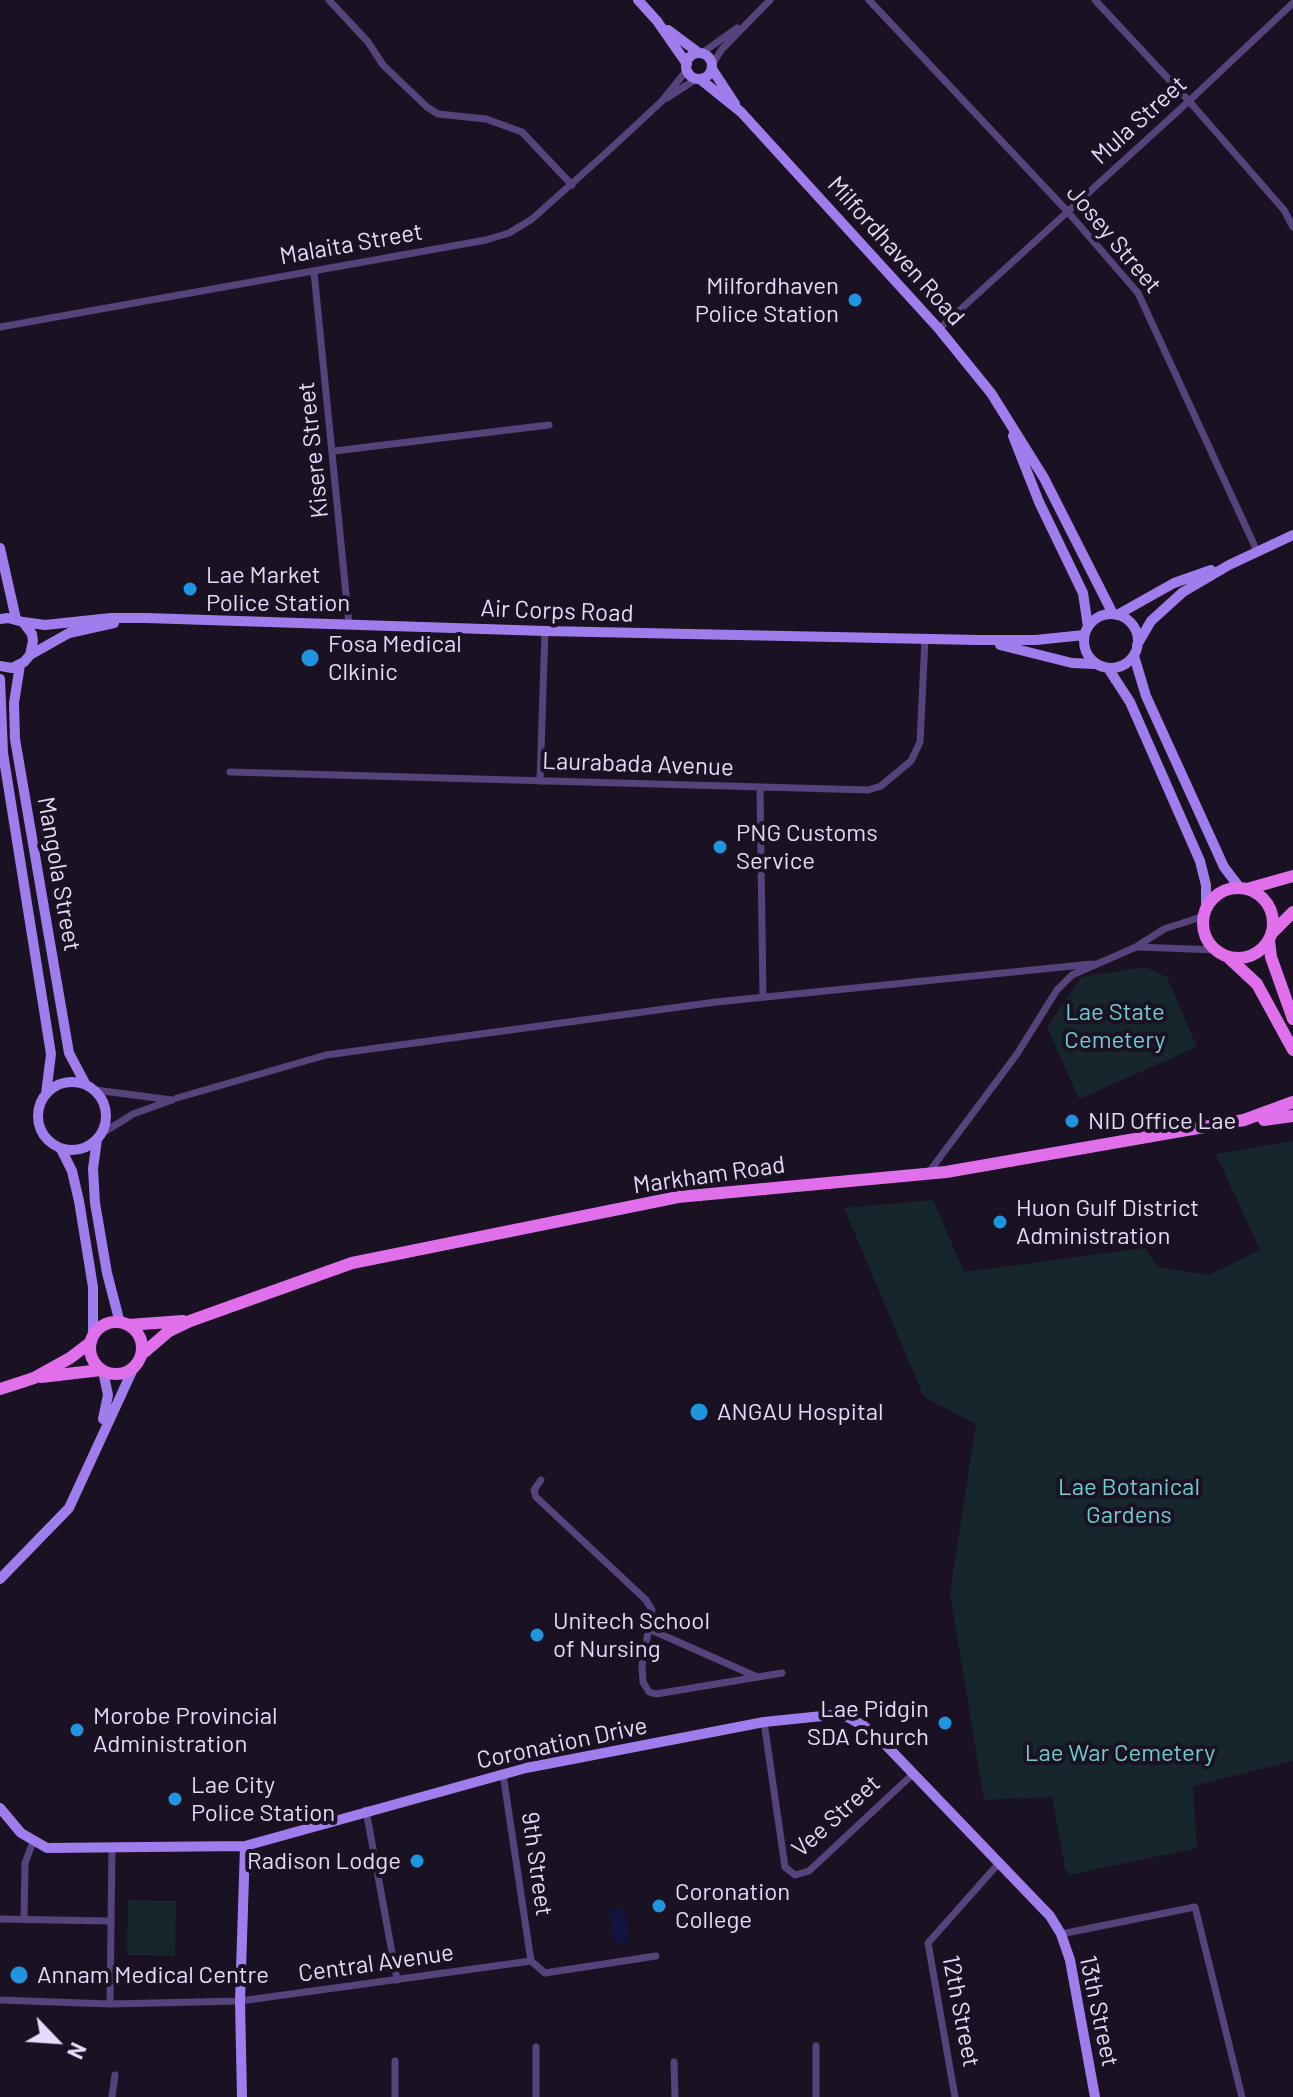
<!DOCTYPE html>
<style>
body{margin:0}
#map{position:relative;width:1293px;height:2097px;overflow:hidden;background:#1a1223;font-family:Barlow,sans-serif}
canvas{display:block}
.north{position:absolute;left:16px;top:2001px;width:80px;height:80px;-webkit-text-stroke:6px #1a1223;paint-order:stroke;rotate:115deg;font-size:22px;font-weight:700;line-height:32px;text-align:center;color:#e6d9fa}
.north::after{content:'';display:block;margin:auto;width:28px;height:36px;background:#e6d9fa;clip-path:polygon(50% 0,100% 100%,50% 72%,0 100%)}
</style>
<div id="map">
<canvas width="1293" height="2097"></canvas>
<div class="north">N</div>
</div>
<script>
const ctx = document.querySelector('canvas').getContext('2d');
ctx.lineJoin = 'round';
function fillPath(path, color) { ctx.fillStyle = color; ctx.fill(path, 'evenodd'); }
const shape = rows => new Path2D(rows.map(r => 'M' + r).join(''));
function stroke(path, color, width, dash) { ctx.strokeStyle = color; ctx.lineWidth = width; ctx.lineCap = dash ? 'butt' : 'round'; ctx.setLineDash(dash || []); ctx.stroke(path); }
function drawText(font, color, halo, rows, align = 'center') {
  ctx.font = font + ' Barlow,sans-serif'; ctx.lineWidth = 8; ctx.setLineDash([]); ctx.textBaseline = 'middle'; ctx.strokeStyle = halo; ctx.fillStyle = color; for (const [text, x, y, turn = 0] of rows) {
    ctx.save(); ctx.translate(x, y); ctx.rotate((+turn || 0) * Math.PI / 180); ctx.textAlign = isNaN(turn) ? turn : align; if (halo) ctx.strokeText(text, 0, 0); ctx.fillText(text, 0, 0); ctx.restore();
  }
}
fillPath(shape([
 [1145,967,1167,977,1197,1047,1079,1099,1047,1027,1082,977],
 [1293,1141,1293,1761,1193,1786,1197,1848,1069,1875,1065,1868,1052,1797,984,1800,950,1593,976,1424,924,1397,844,1208,933,1200,964,1272,1145,1248,1158,1267,1208,1275,1260,1250,1216,1154],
 [128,1900,176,1901,175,1956,127,1955]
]), '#16262c');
fillPath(shape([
 [625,1908,629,1941,614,1943,609,1910]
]), '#11143d');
stroke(shape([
 [329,0,368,42,383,65,427,107,438,114,486,119,522,132,572,185],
 [869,0,1068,212,1138,293,1257,551],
 [1095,0,1189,101,1284,210,1293,227],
 [702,53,737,28],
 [712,65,722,49,770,0],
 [667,98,696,79],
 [314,272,349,624],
 [0,327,486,240,509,233,532,219,606,153,662,101,687,70],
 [939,329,1189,101,1293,3],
 [334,451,549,425],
 [230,772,868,790,881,786,911,761,920,742,925,639],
 [540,781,545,631],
 [760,787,763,997],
 [1138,947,1216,950],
 [95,1090,172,1100],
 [177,1098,326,1055,716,1002,1092,964],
 [101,1134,133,1114,172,1100],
 [929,1172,1017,1054,1057,990,1072,975,1136,947,1164,929,1204,916],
 [541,1480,534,1490,536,1497,646,1600,652,1610,642,1666,643,1682,649,1692,656,1694,782,1673],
 [649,1629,755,1676],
 [764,1722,785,1867,795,1875,809,1871,914,1773],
 [503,1774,531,1961],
 [366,1810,397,1980],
 [0,1919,110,1921],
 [24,1919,25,1863,33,1842],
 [1061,1934,1195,1907,1242,2097],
 [0,2000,110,2004,240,2001,531,1961,545,1973,656,1956],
 [110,2004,112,1846],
 [816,2046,816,2097],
 [395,2061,395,2097],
 [674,2062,675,2097],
 [112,2097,115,2075],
 [536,2097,536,2047],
 [955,2097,928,1943,999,1863]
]), '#56437c', 7);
stroke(shape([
 [638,0,657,21,687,64],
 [668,30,699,53],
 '686 66a13 13 0 1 1 26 0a13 13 0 1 1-26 0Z',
 [712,69,735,104],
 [700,79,741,112,939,329,991,393,1044,478,1113,614],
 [1013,436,1039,502,1083,593,1088,627],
 [0,548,16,619],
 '1084 641a27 27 0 1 1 54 0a27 27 0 1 1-54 0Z',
 [1117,615,1174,583,1211,570],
 [0,619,8,618,23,622,32,634,33,641,30,655,24,662,12,668,0,666],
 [23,622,45,625,111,618,146,618,545,631,978,640,1036,640,1084,635],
 [1000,645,1072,663,1095,664],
 [1137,645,1151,621,1183,592,1229,565,1293,535],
 [30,655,69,633,114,623],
 [1134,656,1146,696,1224,867,1240,888],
 [20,665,14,703,15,739,69,1053,86,1085],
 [1108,668,1130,702,1200,861,1206,885,1206,908],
 [0,679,3,753,51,1054,46,1094],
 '38 1116a34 34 0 1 1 68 0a34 34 0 1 1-68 0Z',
 [97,1139,93,1169,95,1203,107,1273,120,1323],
 [61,1149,72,1171,79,1201,93,1287,93,1337],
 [103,1371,108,1395,103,1419],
 [0,1579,69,1508,134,1367],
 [0,1808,21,1833,47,1848,245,1846,526,1768,764,1722,842,1714,864,1726,881,1740,1050,1916,1061,1934,1070,1960,1095,2097],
 [242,2097,240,2001,245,1846]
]), '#a07ded', 10);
stroke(shape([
 '1203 923a35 35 0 1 1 70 0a35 35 0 1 1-70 0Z',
 [1247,889,1293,876],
 [1273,932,1293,912],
 [1269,941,1271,957,1293,1019],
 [1229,958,1257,984,1293,1050],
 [1264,1120,1293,1116],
 '90 1348a26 26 0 1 1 52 0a26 26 0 1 1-52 0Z',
 [128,1325,183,1321],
 [141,1355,169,1331,190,1321,352,1263,678,1197,946,1172,1244,1120,1293,1102],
 [41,1377,101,1370],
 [0,1389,34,1378,70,1358,91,1342]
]), '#e06feb', 12);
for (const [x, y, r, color] of [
 [855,300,8,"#1f95df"],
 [190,589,8,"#1f95df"],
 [310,658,10,"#1f95df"],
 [720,847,8,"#1f95df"],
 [1072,1121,8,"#1f95df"],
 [1000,1222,8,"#1f95df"],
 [699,1412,10,"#1f95df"],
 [537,1635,8,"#1f95df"],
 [945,1723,8,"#1f95df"],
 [77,1730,8,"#1f95df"],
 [175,1799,8,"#1f95df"],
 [417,1861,8,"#1f95df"],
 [659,1906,8,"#1f95df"],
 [19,1975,10,"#1f95df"]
]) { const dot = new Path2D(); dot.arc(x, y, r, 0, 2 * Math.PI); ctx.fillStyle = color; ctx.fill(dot); stroke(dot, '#1a1223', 3); }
drawText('24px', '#e6d9fa', '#1a1223', [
 ["Mula Street",1139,120,-42],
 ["Josey Street",1114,239,50],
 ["Malaita Street",351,244,-10],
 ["Milfordhaven Road",896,251,48],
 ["Kisere Street",313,450,-96],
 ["Air Corps Road",557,611,2],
 ["Laurabada Avenue",638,764,2],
 ["Mangola Street",59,874,80],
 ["Markham Road",709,1175,-8],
 ["Coronation Drive",562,1743,-12],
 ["Vee Street",836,1816,-42],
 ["9th Street",537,1864,82],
 ["Central Avenue",376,1963,-8],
 ["12th Street",961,2011,79],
 ["13th Street",1099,2011,78]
]);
drawText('24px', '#e6d9fa', '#1a1223', [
 ["Milfordhaven",839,286,"right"],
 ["Police Station",839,314,"right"],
 ["Lae Market",206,575],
 ["Police Station",206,603],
 ["Fosa Medical",328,644],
 ["Clkinic",328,672],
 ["PNG Customs",736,833],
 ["Service",736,861],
 ["NID Office Lae",1088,1121],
 ["Huon Gulf District",1016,1208],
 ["Administration",1016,1236],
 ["ANGAU Hospital",717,1412],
 ["Unitech School",553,1621],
 ["of Nursing",553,1649],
 ["Lae Pidgin",929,1709,"right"],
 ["SDA Church",929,1737,"right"],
 ["Morobe Provincial",93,1716],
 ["Administration",93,1744],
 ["Lae City",191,1785],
 ["Police Station",191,1813],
 ["Radison Lodge",401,1861,"right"],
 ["Coronation",675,1892],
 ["College",675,1920],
 ["Annam Medical Centre",37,1975]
], 'left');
drawText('24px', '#6fccd0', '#1a1223', [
 ["Lae State",1115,1012],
 ["Cemetery",1115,1040],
 ["Lae Botanical",1129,1487],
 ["Gardens",1129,1515],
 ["Lae War Cemetery",1120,1753]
]);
</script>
